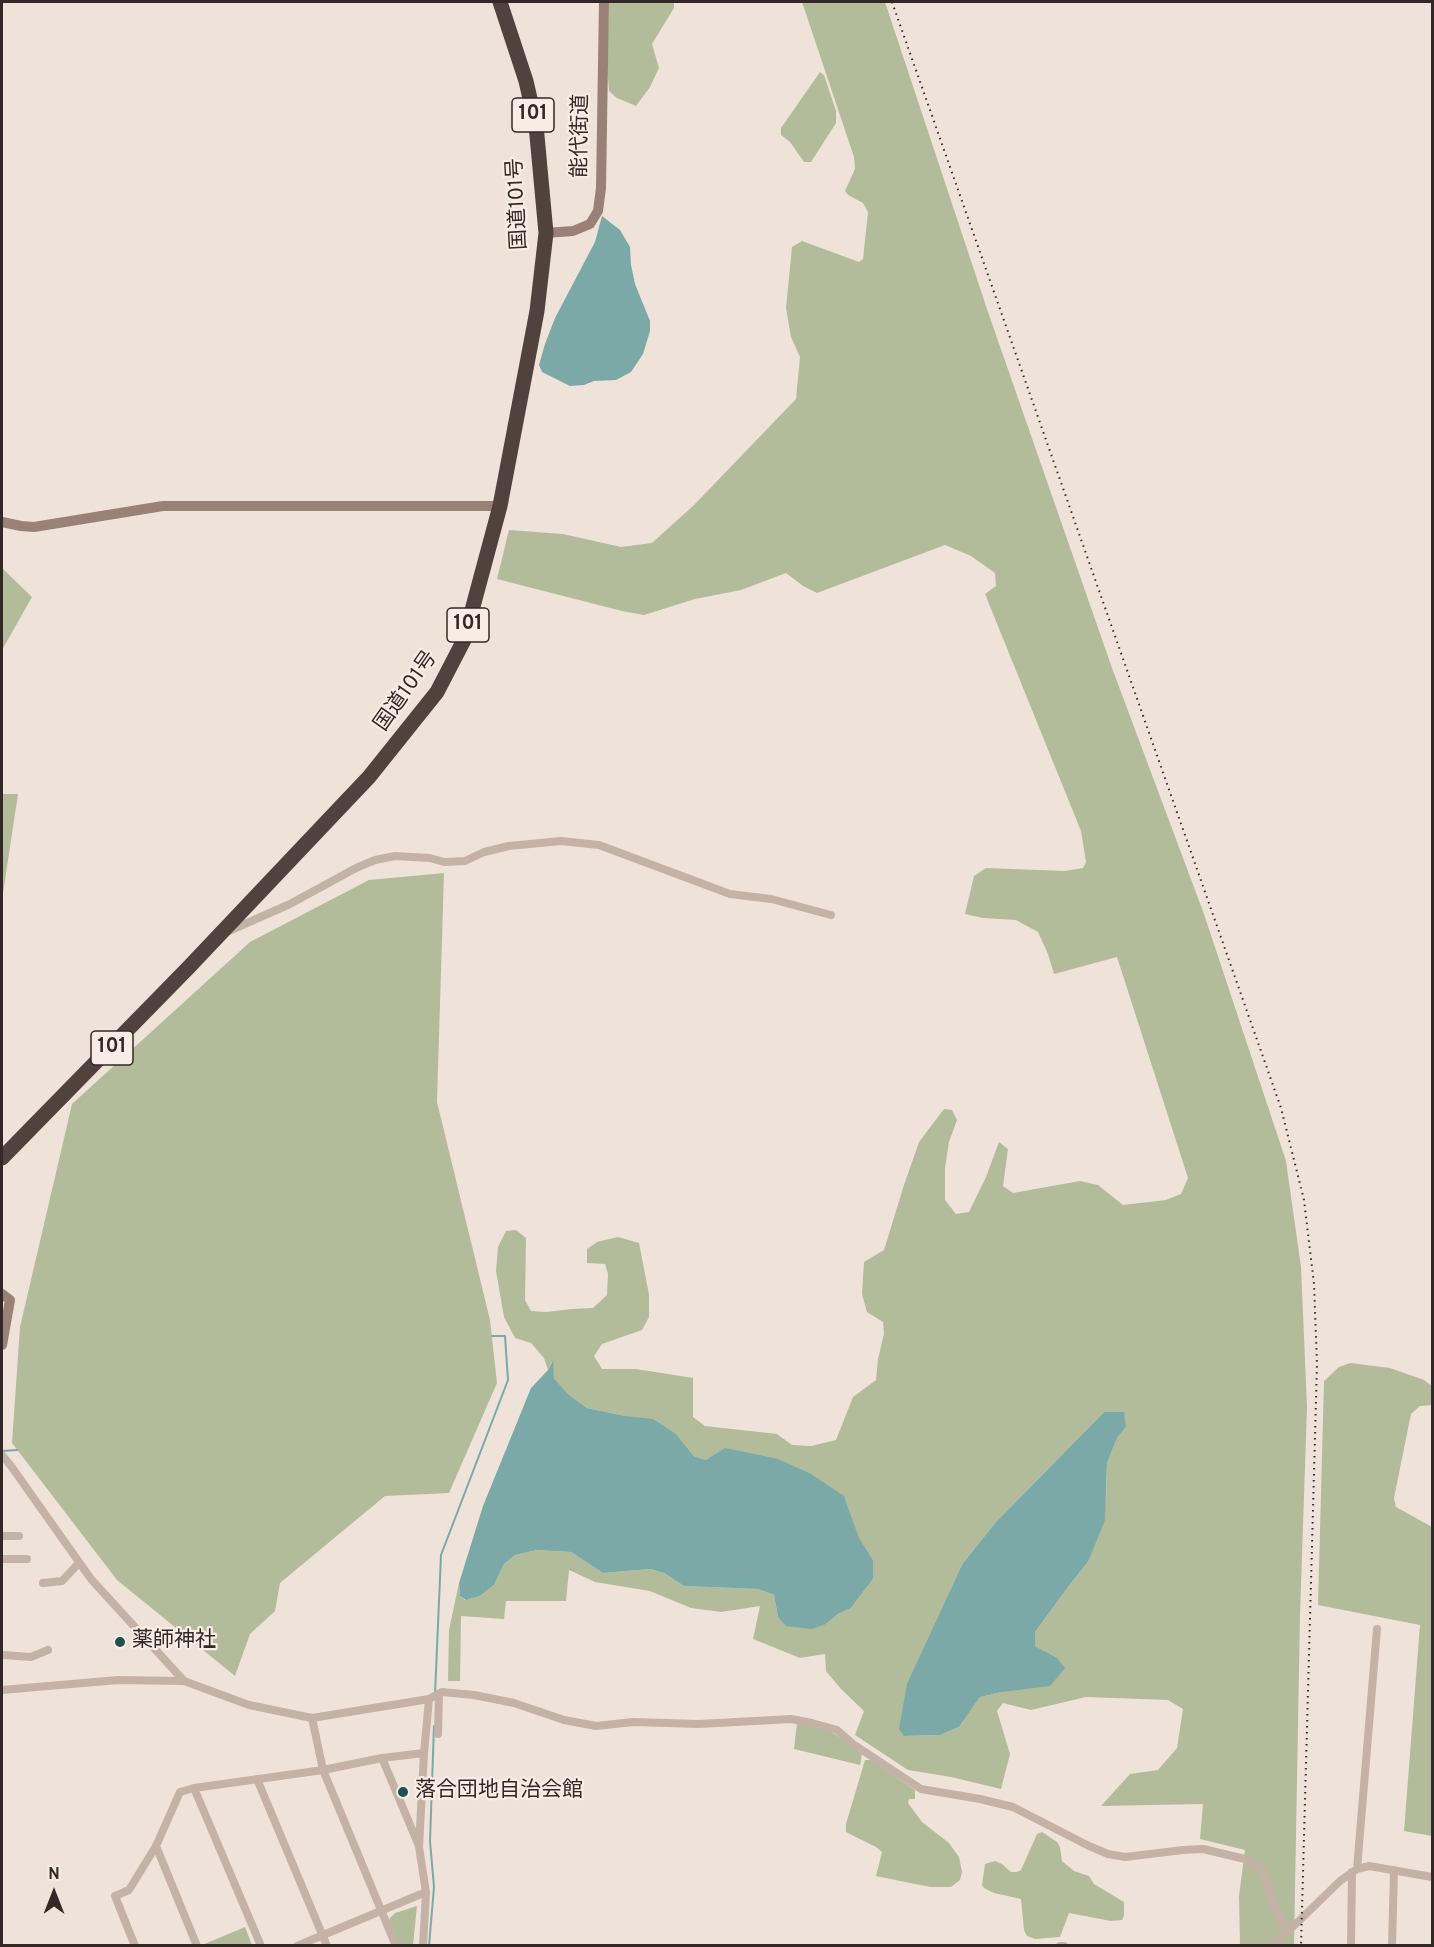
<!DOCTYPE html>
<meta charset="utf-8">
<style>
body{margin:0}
#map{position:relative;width:1434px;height:1947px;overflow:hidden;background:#efe2d8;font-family:Overpass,sans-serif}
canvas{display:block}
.frame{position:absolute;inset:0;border:3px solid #322926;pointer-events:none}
.north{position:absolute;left:24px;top:1863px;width:60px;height:60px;-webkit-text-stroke:4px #f7ede4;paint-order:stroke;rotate:0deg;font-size:16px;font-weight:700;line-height:24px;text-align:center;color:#322926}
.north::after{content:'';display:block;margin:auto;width:21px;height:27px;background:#322926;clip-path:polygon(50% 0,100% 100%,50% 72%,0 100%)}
</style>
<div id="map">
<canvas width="1434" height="1947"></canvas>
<div class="frame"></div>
<div class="north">N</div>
</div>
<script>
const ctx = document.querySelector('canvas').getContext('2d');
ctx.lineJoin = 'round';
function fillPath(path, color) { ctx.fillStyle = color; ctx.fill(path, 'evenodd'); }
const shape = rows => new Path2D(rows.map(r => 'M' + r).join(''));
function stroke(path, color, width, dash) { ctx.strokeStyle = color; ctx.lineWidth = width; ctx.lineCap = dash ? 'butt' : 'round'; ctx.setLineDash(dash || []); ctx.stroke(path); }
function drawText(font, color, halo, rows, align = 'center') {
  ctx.font = font + ' Overpass,"Noto Sans JP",sans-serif'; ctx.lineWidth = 4.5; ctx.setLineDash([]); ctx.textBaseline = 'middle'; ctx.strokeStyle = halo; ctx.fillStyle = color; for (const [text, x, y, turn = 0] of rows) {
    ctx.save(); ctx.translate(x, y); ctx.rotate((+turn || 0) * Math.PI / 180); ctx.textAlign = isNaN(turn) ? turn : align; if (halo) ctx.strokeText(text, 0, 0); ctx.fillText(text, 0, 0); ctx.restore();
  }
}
fillPath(shape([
 [609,2,674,2,674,8,652,44,659,68,650,87,636,106,617,98,609,91,607,66],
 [802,2,885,2,988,312,1112,668,1204,914,1286,1161,1301,1267,1307,1407,1300,1615,1294,1945,1240,1945,1239,1896,1245,1850,1200,1839,1203,1804,1101,1806,1130,1774,1158,1770,1177,1748,1183,1709,1168,1700,1086,1697,1031,1710,1003,1703,997,1711,1010,1754,1001,1789,951,1777,908,1770,855,1735,864,1711,841,1689,826,1671,825,1654,800,1658,753,1639,760,1606,721,1612,691,1608,650,1591,595,1582,569,1570,566,1601,506,1601,504,1619,461,1616,460,1681,448,1681,449,1630,459,1583,460,1596,465,1600,480,1596,494,1585,504,1564,515,1555,537,1550,571,1552,603,1573,650,1569,664,1573,684,1586,758,1589,774,1595,778,1617,826,1624,838,1614,851,1608,873,1579,873,1560,859,1539,844,1497,706,1460,694,1456,676,1434,625,1416,587,1408,568,1394,554,1378,552,1362,548,1370,544,1358,531,1343,515,1338,504,1317,496,1271,498,1247,506,1231,516,1230,526,1238,525,1300,531,1311,546,1312,572,1309,593,1308,607,1295,608,1274,605,1264,587,1263,587,1249,597,1242,618,1237,639,1243,649,1295,649,1317,642,1330,602,1344,594,1356,602,1369,636,1369,693,1378,693,1417,705,1426,777,1434,792,1445,811,1446,836,1440,853,1397,876,1380,878,1359,884,1334,883,1322,867,1312,862,1294,864,1262,884,1250,904,1185,919,1142,944,1109,952,1110,957,1120,949,1142,945,1168,945,1200,956,1214,969,1212,986,1177,999,1142,1008,1149,1003,1186,1013,1193,1080,1181,1098,1185,1123,1205,1166,1200,1181,1194,1188,1178,1117,957,1054,974,1048,954,1038,932,1016,920,983,918,965,914,974,876,986,868,1065,871,1083,868,1086,862,1081,831,985,594,996,586,995,573,971,556,945,545,817,593,803,586,786,573,741,590,695,599,644,615,622,611,497,579,509,530,563,534,621,547,652,543,694,505,796,399,800,357,791,337,786,308,792,247,802,241,859,262,863,259,868,212,863,203,848,195,845,191,855,169,854,157],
 [1104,1412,1126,1427,1117,1438,1107,1463,1106,1498,1088,1562,1071,1583,1035,1632,1035,1646,1056,1657,1002,1692,980,1697,959,1727,940,1735,904,1736,963,1563,996,1522],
 [820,72,824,75,836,111,836,123,811,162,804,162,790,142,781,135,781,128],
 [2,568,32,597,2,650],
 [2,794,18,794,2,900],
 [444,873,437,1102,490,1320,497,1383,449,1493,385,1496,280,1583,275,1611,250,1634,235,1676,117,1580,12,1443,20,1327,72,1104,250,942,369,880],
 [1350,1363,1390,1368,1424,1380,1432,1386,1432,1405,1420,1406,1411,1414,1394,1498,1396,1507,1432,1527,1432,1836,1404,1831,1420,1625,1318,1605,1324,1381,1339,1367],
 [797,1723,827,1730,835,1734,862,1754,860,1765,794,1749],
 [865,1760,871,1760,915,1790,915,1799,909,1799,908,1803,922,1822,949,1843,959,1857,962,1872,960,1880,951,1887,930,1887,876,1876,882,1852,876,1847,846,1832,846,1824],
 [1042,1832,1057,1842,1060,1847,1062,1861,1074,1871,1089,1876,1094,1884,1124,1902,1124,1915,1122,1920,1111,1921,1069,1913,1060,1937,1035,1939,1027,1936,1024,1930,1021,1899,994,1893,984,1888,982,1885,985,1864,995,1861,1002,1864,1011,1872,1017,1872,1021,1870,1037,1834],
 [417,1906,413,1945,399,1945,389,1923,390,1918,395,1913],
 [245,1927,252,1945,201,1945,202,1945]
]), '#b3bc9a');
fillPath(shape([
 [602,216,620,230,630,247,631,265,635,284,650,321,650,331,643,354,631,372,616,380,594,381,584,385,570,386,542,372,539,365,545,344,555,318,595,242],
 [553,1361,554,1378,568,1394,587,1408,625,1416,653,1419,676,1434,694,1456,706,1460,725,1448,778,1459,811,1474,844,1496,859,1538,873,1560,873,1579,851,1608,838,1614,826,1624,812,1629,786,1626,778,1617,774,1595,758,1589,684,1586,664,1573,650,1569,603,1573,571,1552,537,1550,515,1555,504,1564,494,1585,480,1596,466,1600,460,1596,459,1583,483,1506,531,1388,548,1370],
 [1104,1412,1124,1412,1126,1427,1117,1438,1107,1463,1105,1520,1088,1562,1071,1583,1035,1632,1035,1646,1056,1657,1065,1668,1050,1686,1002,1692,980,1697,959,1727,940,1735,904,1736,899,1729,907,1684,963,1563,996,1522]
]), '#7aa9a7');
stroke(shape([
 [2,1451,17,1450],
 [435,1694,441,1555,508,1380,505,1336,492,1336],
 [429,1946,434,1887,430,1841,434,1726]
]), '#7aa9a7', 2);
stroke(shape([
 [229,931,290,904,356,868,375,860,395,856,430,858,444,862,465,861,484,852,509,846,561,841,599,845,730,894,771,899,831,915],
 [2,1455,11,1466,91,1579,184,1681],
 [2,1536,19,1536],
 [2,1559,27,1559],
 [43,1583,62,1581,79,1563],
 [2,1655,31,1657,48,1650],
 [2,1690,118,1680,184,1681,249,1705,312,1718,429,1699,442,1692,474,1695,514,1703,564,1720,596,1726,633,1722,699,1724,791,1719,812,1723,837,1730,853,1744,921,1789,980,1799,1013,1807,1089,1846,1108,1854,1125,1857,1183,1850,1203,1849,1245,1859,1263,1871,1272,1901,1287,1932],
 [312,1718,323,1770,396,1946],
 [438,1734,439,1694],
 [382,1758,419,1846],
 [257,1779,327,1946],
 [194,1788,261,1946],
 [156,1846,197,1946],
 [1357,1869,1377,1629],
 [135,1946,115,1896,129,1890,156,1846,180,1792,194,1788,323,1770,382,1758,424,1753],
 [297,1946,426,1892],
 [423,1946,426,1892,419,1847,424,1753,429,1699],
 [1060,1946,1064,1946],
 [1273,1946,1340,1881,1357,1869,1369,1866,1432,1877],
 [1351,1946,1352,1872],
 [1392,1946,1394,1870]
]), '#c5b2a6', 8);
stroke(shape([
 [546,233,573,231,590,224,598,211,601,188,604,2],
 [2,522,21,526,34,527,163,506,500,506],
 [2,1294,10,1300,2,1345]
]), '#998177', 10);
stroke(shape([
 [2,1158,188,968,369,777,437,692,464,640,500,506,537,311,546,233,536,125,526,81,500,2]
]), '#52423e', 15);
stroke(shape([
 [892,2,1281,1108,1304,1200,1314,1284,1317,1364,1301,1946]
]), '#322926', 2, [1.5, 4.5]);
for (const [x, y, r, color] of [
 [120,1642,6,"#1f504f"],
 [403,1792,6,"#1f504f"]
]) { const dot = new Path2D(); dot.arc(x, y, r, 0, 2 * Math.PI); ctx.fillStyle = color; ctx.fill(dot); stroke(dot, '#f7ede4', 2); }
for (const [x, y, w] of [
 [533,115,42],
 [468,625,42],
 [112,1048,42]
]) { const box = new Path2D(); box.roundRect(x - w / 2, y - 17, w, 34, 4.5); ctx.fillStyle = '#f7ede4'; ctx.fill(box); stroke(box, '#322926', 1.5); }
drawText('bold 20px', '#322926', null, [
 ["101",533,115],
 ["101",468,625],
 ["101",112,1048]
]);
drawText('21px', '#322926', '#f7ede4', [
 ["能代街道",582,136,-89],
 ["国道101号",519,204,-93],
 ["国道101号",407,692,-55]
]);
drawText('21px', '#322926', '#f7ede4', [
 ["薬師神社",132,1642],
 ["落合団地自治会館",415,1792]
], 'left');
</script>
